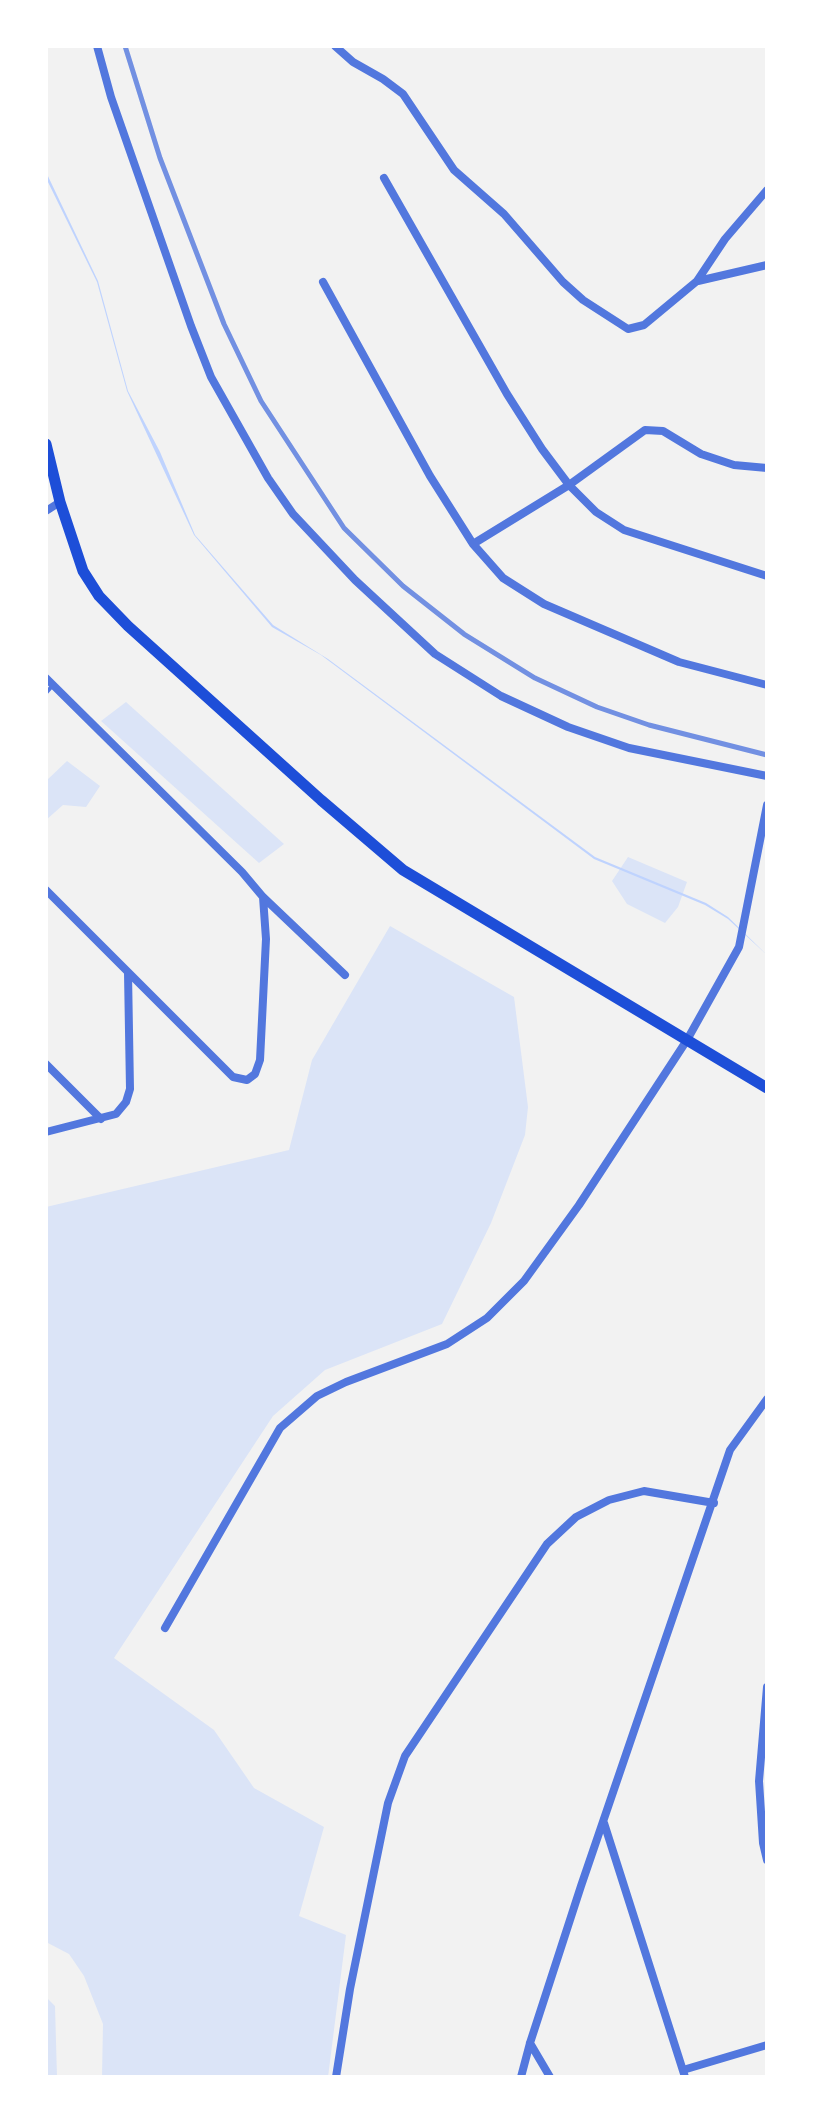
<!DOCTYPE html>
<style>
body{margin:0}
#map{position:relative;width:813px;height:2123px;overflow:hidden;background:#f2f2f2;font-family:"Nunito Sans",sans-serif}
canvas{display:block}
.frame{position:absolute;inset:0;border:48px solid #fff;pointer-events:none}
</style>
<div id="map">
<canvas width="813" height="2123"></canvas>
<div class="frame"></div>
</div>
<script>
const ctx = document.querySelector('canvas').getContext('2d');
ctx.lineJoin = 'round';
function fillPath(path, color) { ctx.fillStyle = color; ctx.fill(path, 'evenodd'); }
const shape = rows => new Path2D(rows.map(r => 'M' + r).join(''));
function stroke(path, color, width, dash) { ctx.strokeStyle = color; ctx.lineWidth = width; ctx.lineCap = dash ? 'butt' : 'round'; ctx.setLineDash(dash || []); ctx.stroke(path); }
fillPath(shape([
 [126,702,284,844,259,863,101,721],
 [67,761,100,786,86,807,63,805,46,820,46,781],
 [628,857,687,882,678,907,665,923,627,904,612,881],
 [390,926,514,997,528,1107,525,1135,491,1223,442,1324,325,1370,273,1416,114,1658,214,1730,254,1788,324,1827,299,1916,346,1935,328,2077,102,2077,103,2024,84,1976,69,1954,46,1942,46,1207,289,1150,312,1060],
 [46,1997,55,2006,57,2077,46,2077]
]), '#dbe4f7');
fillPath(shape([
 [46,172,98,281,128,391,160,452,195,535,273,625,328,659,595,857,706,903,728,917,767,955,728,919,705,905,594,859,321,655,272,627,194,535,127,391,97,282,46,178]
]), '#bfd3fe');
stroke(shape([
 [46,693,53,685]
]), '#5277de', 4);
stroke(shape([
 [97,46,111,97,191,326,211,377,268,478,293,514,355,580,435,654,501,696,568,727,629,748,767,776],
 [335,46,353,62,383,79,403,94,454,170,504,214,563,282,583,300,628,329,644,325,697,281,725,239,767,190],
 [384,178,507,394,542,449,569,485,596,512,624,530,767,576],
 [698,281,767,265],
 [323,282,430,476,473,544,503,578,544,604,679,662,767,685],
 [46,511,60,502],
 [473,544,569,485,645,430,663,431,701,454,734,465,767,468],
 [46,678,242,872,263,897,345,975],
 [46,890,233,1077,247,1080,255,1074,260,1060,266,939,263,897],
 [46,1064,101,1119],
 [46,1132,116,1114,126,1102,130,1089,128,973],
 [165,1628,280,1428,317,1396,346,1382,447,1344,487,1318,524,1281,579,1205,687,1040,739,947,767,805],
 [767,1687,759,1781,763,1843,767,1860],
 [604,1823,685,2077],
 [530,2043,550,2077],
 [683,2070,767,2045],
 [336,2077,350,1989,388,1803,405,1756,547,1544,576,1517,609,1500,644,1491,714,1503],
 [521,2077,530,2043,581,1886,730,1450,767,1399]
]), '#5277de', 8);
stroke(shape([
 [46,444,60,502,83,571,99,596,128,626,321,800,403,870,767,1088]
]), '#1d4ed8', 11);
stroke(shape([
 [125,46,160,158,224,324,261,401,344,528,403,586,464,634,535,678,597,707,649,725,767,755]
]), '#7290e2', 5);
</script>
